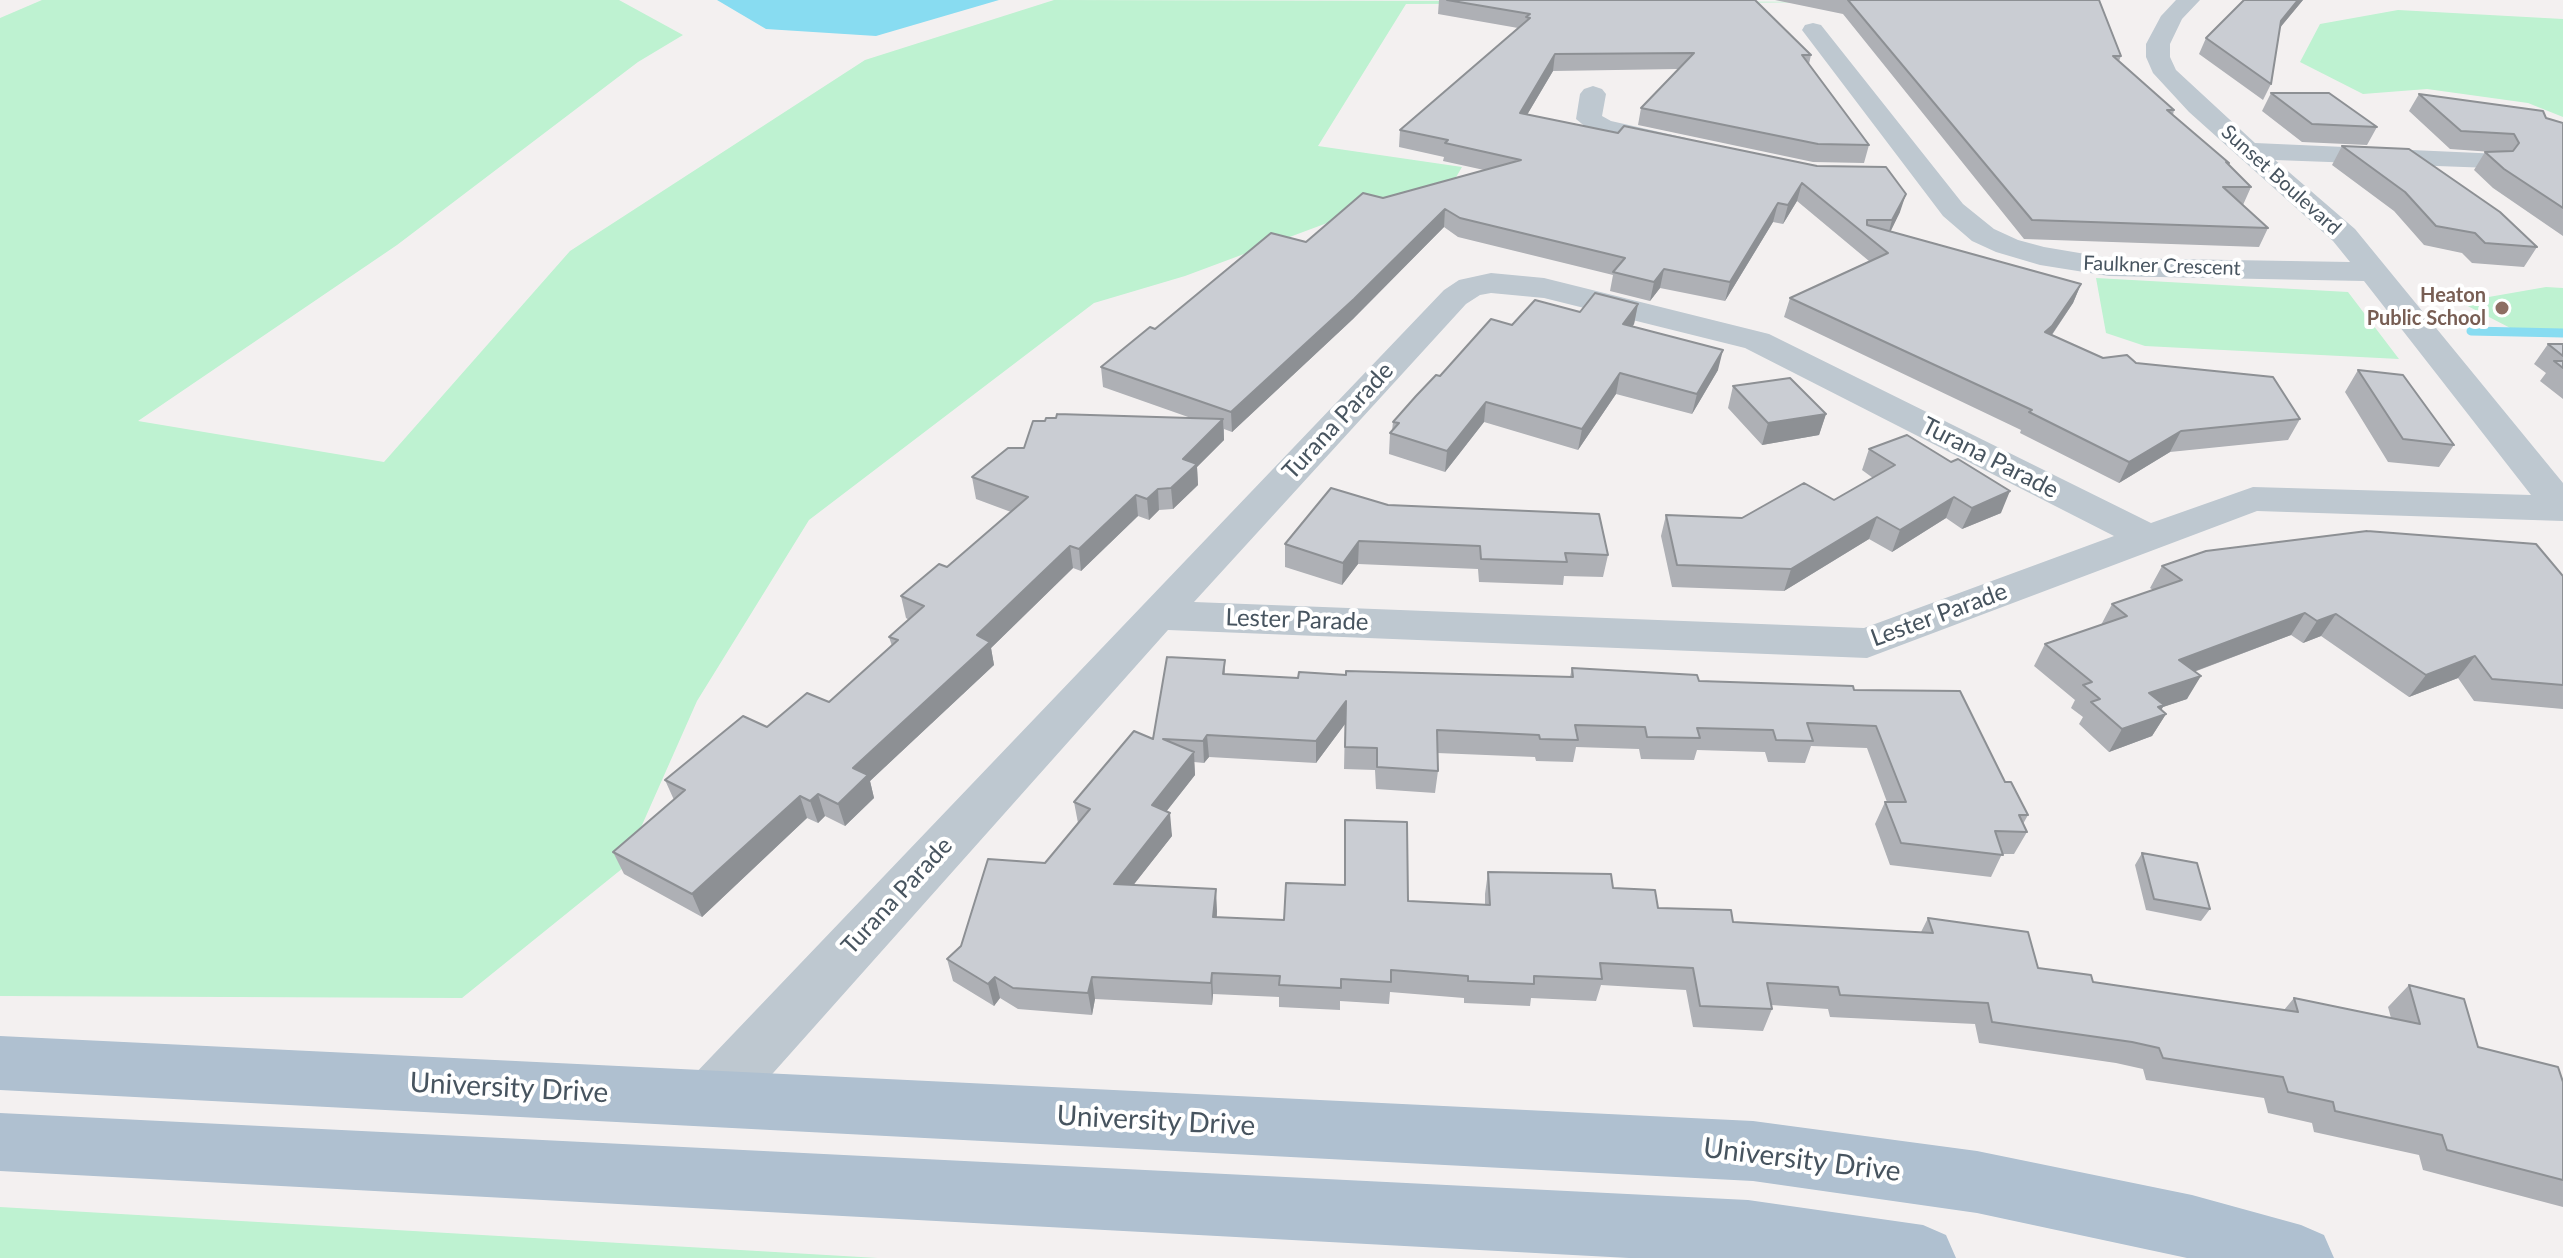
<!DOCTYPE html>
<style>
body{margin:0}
canvas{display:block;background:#f3f0f0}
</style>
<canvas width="2563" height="1258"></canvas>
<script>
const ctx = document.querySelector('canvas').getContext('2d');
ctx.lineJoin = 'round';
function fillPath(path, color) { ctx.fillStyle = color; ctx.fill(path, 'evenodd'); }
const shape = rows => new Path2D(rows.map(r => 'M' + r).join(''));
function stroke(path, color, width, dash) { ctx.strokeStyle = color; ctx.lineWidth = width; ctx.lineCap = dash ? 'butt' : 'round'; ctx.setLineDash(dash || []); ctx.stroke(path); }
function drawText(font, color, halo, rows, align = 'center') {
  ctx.font = font + ' Lato,sans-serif'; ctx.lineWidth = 8; ctx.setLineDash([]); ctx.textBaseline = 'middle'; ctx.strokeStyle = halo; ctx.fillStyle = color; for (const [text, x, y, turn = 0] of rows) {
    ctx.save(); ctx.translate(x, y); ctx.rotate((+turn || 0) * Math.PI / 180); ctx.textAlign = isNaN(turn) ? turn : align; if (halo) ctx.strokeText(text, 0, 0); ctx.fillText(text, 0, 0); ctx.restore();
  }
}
fillPath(shape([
 [42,0,619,0,683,35,638,62,397,245,138,421,384,462,570,251,865,60,1054,0,1888,2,1406,4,1318,146,1462,167,1435,213,1362,210,1185,276,1094,303,809,520,697,701,623,868,462,998,0,996,0,18],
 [2398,10,2563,19,2563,117,2528,103,2427,89,2363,94,2300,62,2320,24],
 [2096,278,2348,292,2399,359,2145,346,2106,333],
 [2546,287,2563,288,2563,336,2518,332,2460,302],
 [0,1207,878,1258,0,1258]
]), '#bef2d1');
fillPath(shape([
 [717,0,999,0,876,36,766,29]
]), '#88dcf1');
stroke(shape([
 [2471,331,2563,333]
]), '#88dcf1', 9);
fillPath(shape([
 [2176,0,2200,0,2182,19,2170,44,2170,57,2176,70,2255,143,2501,154,2505,160,2501,166,2491,168,2275,160,2355,229,2563,483,2563,521,2257,511,1867,658,1168,630,733,1118,712,1126,691,1118,682,1098,691,1078,1444,290,1459,280,1491,273,1544,278,1769,334,2151,523,2253,487,2531,495,2364,281,2109,276,2040,265,1996,252,1972,241,1943,216,1802,30,1805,25,1813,23,1821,25,1963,204,1994,229,2018,240,2044,247,2109,258,2350,262,2333,241,2189,112,2153,73,2146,57,2146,44,2161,16,2176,0],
 [1491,293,1544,298,1745,348,2114,536,1864,628,1194,602,1466,304,1480,295,1491,293],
 [1593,86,1602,89,1606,94,1602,116,1611,121,1686,138,1689,144,1686,150,1676,152,1593,133,1576,119,1580,94,1584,89,1593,86]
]), '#bec8d0');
fillPath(shape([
 [0,1036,1753,1121,1977,1151,2192,1195,2301,1225,2324,1235,2334,1258,2187,1258,1977,1213,1753,1181,0,1090,0,1036],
 [0,1113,1748,1200,1923,1225,1946,1235,1956,1258,1629,1258,0,1171,0,1113]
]), '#afc0d0');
fillPath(shape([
 [1439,0,1755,0,1811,55,1809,64,1869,145,1864,163,1813,162,1638,125,1641,108,1678,69,1553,71,1527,115,1618,133,1624,126,1900,212,1890,231,2081,284,2073,303,2052,335,2103,358,2136,363,2300,419,2288,440,2170,452,2119,483,2020,433,2021,430,1784,317,1790,298,1869,261,1797,201,1783,224,1773,222,1725,301,1660,288,1650,301,1610,291,1613,275,1458,237,1444,227,1353,319,1232,432,1224,429,1224,440,1197,467,1198,485,1173,509,1159,510,1149,520,1138,516,1081,571,1073,568,991,648,994,665,870,781,874,798,845,826,825,816,818,823,807,818,702,917,624,874,613,852,674,800,665,780,767,727,829,702,892,646,889,637,909,620,906,618,901,596,947,567,1011,512,976,499,972,477,1024,448,1045,421,1191,418,1103,387,1101,367,1155,329,1383,198,1484,170,1443,161,1444,157,1399,147,1400,130,1518,28,1438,14],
 [1775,0,2099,0,2121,56,2119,61,2174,110,2173,115,2229,163,2228,165,2251,187,2243,205,2268,228,2259,247,2024,239,1843,14],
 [2244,0,2303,0,2279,29,2271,84,2263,100,2199,54,2206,38],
 [2271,93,2377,127,2367,145,2302,142,2262,111],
 [2419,94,2546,118,2563,123,2563,236,2493,188,2474,170,2485,152,2492,152,2450,149,2409,111],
 [2342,146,2537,247,2524,267,2472,263,2462,253,2424,245,2394,211,2332,165],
 [1638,304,1634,324,1632,327,1718,370,1692,414,1616,394,1578,450,1484,422,1445,472,1389,454,1390,433,1392,431,1393,422,1440,376,1512,325,1580,312],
 [2548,344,2563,344,2563,399,2540,381,2546,373,2534,364],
 [2358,370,2454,445,2439,467,2388,462,2345,392],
 [1733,386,1826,414,1819,435,1762,445,1728,408],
 [1869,449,1951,462,2001,513,1962,529,1946,518,1892,552,1869,539,1784,591,1672,587,1661,536,1666,515,1742,518,1834,500,1873,478,1862,470],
 [1388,505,1608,555,1603,577,1564,576,1563,585,1479,582,1478,569,1358,564,1342,585,1285,567,1285,544],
 [2162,566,2563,576,2563,709,2474,701,2458,678,2409,697,2321,636,2303,643,2291,635,2194,672,2187,699,2163,707,2161,710,2166,714,2152,736,2109,752,2079,724,2083,717,2071,708,2075,700,2034,666,2045,644,2101,625,2112,604,2153,590,2150,588],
 [1225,660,1225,674,1298,678,1346,675,1570,677,1572,668,1699,681,1854,690,2005,782,2028,815,2023,824,2027,832,2014,854,2002,854,1991,877,1890,865,1875,824,1885,802,1887,802,1867,748,1811,746,1805,763,1768,762,1765,752,1697,750,1694,760,1641,759,1639,749,1576,747,1573,762,1536,761,1535,757,1437,753,1438,771,1435,793,1376,789,1375,770,1344,769,1345,724,1316,763,1209,757,1204,763,1194,762,1195,775,1166,812,1172,836,1133,885,1217,911,1217,917,1284,920,1344,885,1345,820,1408,901,1485,905,1485,894,1488,872,1613,888,1658,908,1733,922,1921,932,1928,918,2038,968,2093,982,2284,1010,2294,998,2391,1018,2388,1007,2409,985,2478,1047,2563,1082,2563,1207,2423,1170,2419,1155,2314,1132,2312,1123,2268,1113,2264,1098,2146,1080,2143,1069,2116,1063,1979,1043,1975,1024,1830,1017,1828,1009,1771,1005,1772,1009,1763,1031,1693,1027,1686,990,1601,985,1596,1001,1531,998,1530,1006,1464,1003,1464,998,1390,992,1389,1004,1340,1001,1340,1010,1279,1007,1279,997,1213,994,1212,1005,1095,999,1092,1015,1018,1009,1000,998,994,1006,953,981,947,959,1045,863,1078,823,1074,802,1153,739],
 [2142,853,2210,909,2201,921,2146,910,2135,865]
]), '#aeb0b5');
fillPath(shape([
 [2298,0,2303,0,2273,36,2281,21],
 [1555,54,1553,71,1518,130,1520,113],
 [1802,183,1797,201,1783,224,1788,205],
 [1906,194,1900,212,1887,239,1892,220],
 [1778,203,1773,222,1725,301,1730,282],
 [1445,209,1444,227,1353,319,1232,432,1231,412],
 [1664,269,1660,288,1650,301,1654,282],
 [2081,284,2073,303,2044,346,2045,332],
 [1638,304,1634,324,1619,344,1623,324],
 [1723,350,1718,370,1692,414,1697,394],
 [1620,373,1616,394,1578,450,1582,429],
 [1486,402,1484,422,1445,472,1447,451],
 [1826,414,1819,435,1762,445,1768,423],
 [1223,419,1224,440,1197,467,1198,485,1173,509,1171,488,1183,459],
 [2181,431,2170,452,2119,483,2129,462],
 [1158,489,1159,510,1149,520,1147,499],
 [2010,491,2001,513,1962,529,1972,508],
 [1136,495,1138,516,1081,571,1079,549],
 [1954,497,1946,518,1892,552,1900,530],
 [1877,517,1869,539,1784,591,1791,569],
 [1359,541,1358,564,1342,585,1343,563],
 [1070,546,1073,568,991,648,994,665,870,781,874,798,845,826,838,804,853,768,977,635],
 [2305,613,2291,635,2166,682,2179,660],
 [2336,614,2321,636,2303,643,2317,621],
 [2475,656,2458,678,2409,697,2426,675],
 [2201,676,2187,699,2163,707,2157,717,2166,714,2152,736,2109,752,2122,729,2149,693],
 [1346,701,1345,724,1316,763,1316,741],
 [1207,735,1209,757,1204,763,1203,741],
 [1194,752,1195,775,1154,827,1152,805],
 [818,794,825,816,818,823,810,801],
 [800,796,807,818,702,917,692,894],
 [1170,813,1172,836,1117,906,1114,884],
 [1216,889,1217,911,1215,939,1213,917],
 [1212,973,1213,994,1212,1005,1211,983],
 [995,977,1000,998,994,1006,988,984],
 [1092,977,1095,999,1092,1015,1088,993]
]), '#8d9094');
const building = shape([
 [1447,0,1755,0,1811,55,1802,55,1869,145,1818,144,1641,108,1694,53,1555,54,1520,113,1618,133,1624,126,1817,166,1886,167,1906,194,1892,220,1867,220,1867,225,2081,284,2052,326,2045,332,2103,358,2127,355,2136,363,2273,377,2300,419,2181,431,2129,462,2029,412,2032,410,1790,298,1888,253,1802,183,1788,205,1778,203,1730,282,1664,269,1654,282,1613,272,1625,258,1460,218,1445,209,1354,299,1231,412,1101,367,1150,327,1155,329,1271,233,1306,242,1363,193,1383,198,1521,160,1445,143,1448,140,1400,130,1530,18,1526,17,1530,14,1447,0],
 [1848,0,2099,0,2121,56,2113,56,2174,110,2167,110,2229,163,2226,162,2251,187,2223,187,2268,228,2032,220,1848,0],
 [2244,0,2298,0,2281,21,2271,84,2206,38,2244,0],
 [2271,93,2329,93,2377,127,2312,124,2271,93],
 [2419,94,2543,111,2546,118,2563,123,2563,208,2504,169,2485,152,2513,151,2519,143,2514,134,2461,131,2419,94],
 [2342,146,2409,149,2500,212,2537,247,2485,243,2475,233,2436,226,2405,192,2342,146],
 [1595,293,1638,304,1623,324,1723,350,1697,394,1620,373,1582,429,1486,402,1447,451,1390,433,1399,423,1393,422,1416,396,1436,375,1440,376,1491,319,1512,325,1535,300,1580,312,1595,293],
 [2548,344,2563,344,2563,356,2548,344],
 [2554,361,2563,361,2563,368,2554,361],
 [2358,370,2403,375,2454,445,2403,439,2358,370],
 [1790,378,1826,414,1768,423,1733,386,1790,378],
 [1057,414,1223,419,1183,459,1197,464,1171,488,1158,489,1147,499,1136,495,1079,549,1070,546,977,635,990,642,853,768,868,775,838,804,818,794,810,801,800,796,692,894,613,852,685,790,665,780,743,716,767,727,807,693,829,702,898,640,889,637,924,606,901,596,939,564,947,567,1028,497,972,477,1008,448,1024,448,1033,421,1045,421,1046,418,1056,418,1057,414],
 [1907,435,1951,462,1958,459,2010,491,1972,508,1954,497,1900,530,1877,517,1791,569,1677,565,1666,515,1742,518,1804,483,1834,500,1895,465,1869,449,1907,435],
 [1331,488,1388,505,1599,514,1608,555,1565,553,1567,562,1481,559,1480,546,1359,541,1343,563,1285,544,1331,488],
 [2367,531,2536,544,2563,576,2563,685,2492,679,2475,656,2426,675,2336,614,2317,621,2305,613,2179,660,2201,676,2149,693,2164,705,2158,707,2166,714,2122,729,2091,702,2100,699,2083,685,2092,682,2045,644,2127,616,2112,604,2182,580,2162,566,2206,551,2367,531],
 [1167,657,1225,660,1223,674,1298,678,1299,672,1346,675,1346,671,1573,677,1572,668,1697,675,1699,681,1853,686,1854,690,1960,691,2005,782,2011,782,2028,815,2019,815,2027,832,1995,831,2003,855,1901,843,1885,802,1906,802,1876,726,1807,723,1813,741,1776,740,1773,730,1697,728,1700,738,1647,737,1645,727,1575,725,1578,740,1540,739,1539,735,1437,730,1438,771,1377,767,1377,748,1345,747,1346,701,1316,741,1207,735,1203,741,1163,739,1194,752,1152,805,1170,813,1114,884,1216,889,1213,917,1284,920,1286,883,1345,885,1345,820,1407,822,1408,901,1490,905,1488,872,1611,874,1613,888,1655,890,1658,908,1731,910,1733,922,1933,933,1928,918,2028,932,2038,968,2091,975,2093,982,2298,1012,2294,998,2420,1024,2409,985,2464,999,2478,1047,2558,1067,2563,1082,2563,1180,2447,1150,2442,1135,2335,1111,2333,1102,2288,1092,2283,1077,2163,1058,2159,1048,2132,1042,1992,1022,1988,1003,1840,995,1838,987,1767,983,1772,1009,1700,1006,1693,968,1600,963,1602,979,1534,976,1534,984,1468,981,1468,976,1391,970,1391,982,1341,979,1341,988,1279,985,1280,976,1212,973,1211,983,1092,977,1088,993,1013,988,995,977,988,984,947,959,961,946,988,859,1045,863,1090,809,1074,802,1134,731,1153,739,1167,657],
 [2142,853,2197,863,2210,909,2154,899,2142,853]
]);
fillPath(building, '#cacdd3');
stroke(building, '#8d9094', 2);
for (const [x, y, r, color] of [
 [2502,308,8,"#8d6e63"]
]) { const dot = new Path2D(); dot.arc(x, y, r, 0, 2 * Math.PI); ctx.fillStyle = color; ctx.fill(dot); stroke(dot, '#fff', 3); }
drawText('20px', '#47545f', '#fff', [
 ["Sunset Boulevard",2281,180,42],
 ["Faulkner Crescent",2162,266,2]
]);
drawText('bold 20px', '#785e54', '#fff', [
 ["Heaton",2486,296],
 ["Public School",2486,319]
], 'right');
drawText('24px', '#47545f', '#fff', [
 ["Turana Parade",1338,421,-47],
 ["Turana Parade",1990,458,27],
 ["Lester Parade",1939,615,-20],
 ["Lester Parade",1297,620,2],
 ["Turana Parade",897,896,-47]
]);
drawText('28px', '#47545f', '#fff', [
 ["University Drive",509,1088,3],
 ["University Drive",1156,1121,3],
 ["University Drive",1802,1160,7]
]);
</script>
